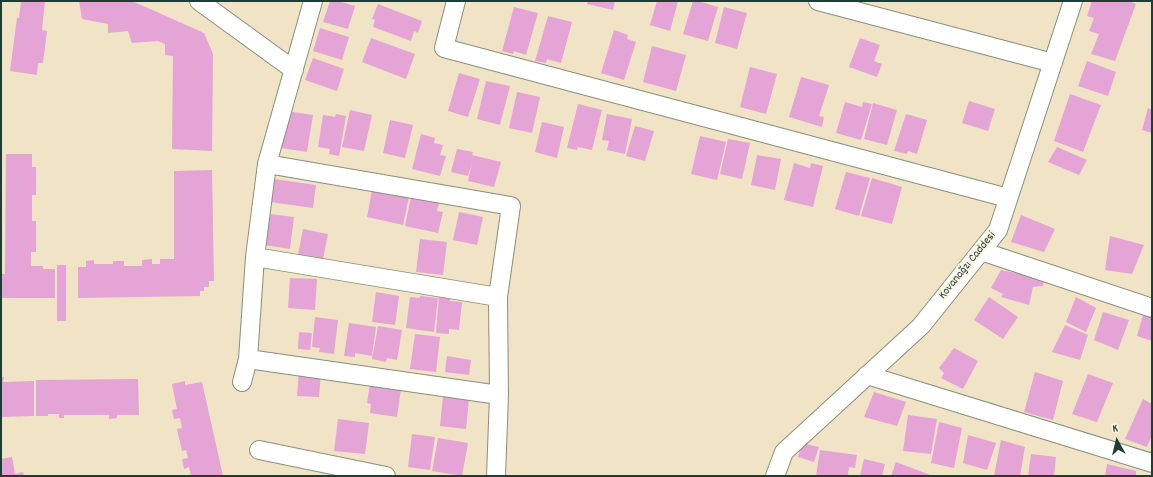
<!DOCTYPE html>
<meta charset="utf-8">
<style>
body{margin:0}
#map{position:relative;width:1153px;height:477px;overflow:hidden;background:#f1e3c5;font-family:Dekko,sans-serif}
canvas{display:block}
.frame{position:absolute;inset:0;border:2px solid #1f3d34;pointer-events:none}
.north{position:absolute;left:1097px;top:421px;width:40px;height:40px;-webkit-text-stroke:3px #fcf5e5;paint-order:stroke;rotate:352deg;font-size:11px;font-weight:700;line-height:16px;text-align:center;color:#1f3d34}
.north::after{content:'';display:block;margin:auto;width:14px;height:18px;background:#1f3d34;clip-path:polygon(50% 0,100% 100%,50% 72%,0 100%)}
</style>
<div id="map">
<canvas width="1153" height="477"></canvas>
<div class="frame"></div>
<div class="north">K</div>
</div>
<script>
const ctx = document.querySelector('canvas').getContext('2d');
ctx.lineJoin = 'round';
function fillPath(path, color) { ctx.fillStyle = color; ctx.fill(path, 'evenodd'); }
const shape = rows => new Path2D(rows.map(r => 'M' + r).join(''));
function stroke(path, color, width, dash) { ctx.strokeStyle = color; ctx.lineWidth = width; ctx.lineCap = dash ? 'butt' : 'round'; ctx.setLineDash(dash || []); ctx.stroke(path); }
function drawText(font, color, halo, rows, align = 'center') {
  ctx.font = font + ' Dekko,sans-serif'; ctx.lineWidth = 4; ctx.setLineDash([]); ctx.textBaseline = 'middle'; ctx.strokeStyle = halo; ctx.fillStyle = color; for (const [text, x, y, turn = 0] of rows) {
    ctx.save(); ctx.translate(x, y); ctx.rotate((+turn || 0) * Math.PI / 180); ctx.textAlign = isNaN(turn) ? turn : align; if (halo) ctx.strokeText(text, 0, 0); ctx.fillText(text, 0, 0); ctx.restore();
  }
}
fillPath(shape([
 [21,1,45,1,42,30,47,31,43,63,38,63,37,75,10,71,17,18,19,18],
 [79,1,132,1,204,33,213,54,212,151,172,149,173,56,165,55,165,44,158,41,132,43,128,31,108,33,108,24,82,19],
 [330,1,338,1,355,6,348,29,323,22],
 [588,1,615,1,613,10,587,4],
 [657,1,678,1,670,31,650,25],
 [693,1,698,1,718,7,708,41,683,34],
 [1092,1,1129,1,1136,4,1115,61,1091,54,1099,34,1089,31,1094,18,1087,16],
 [378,4,422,21,418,33,414,31,411,41,373,27,375,20,372,19],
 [514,7,538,13,526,55,514,51,513,54,502,51],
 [724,7,747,13,737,49,715,43],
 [548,16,572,22,561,63,547,59,546,63,535,61],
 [320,28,349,37,342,60,313,51],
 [614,30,628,35,627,39,636,42,624,80,601,73],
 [371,38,415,54,406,79,362,62],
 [860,38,880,45,874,61,882,64,877,77,849,67],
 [652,46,686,55,676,91,643,82],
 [313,58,344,69,337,91,305,80],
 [1087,61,1116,72,1108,96,1078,86],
 [750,67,777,74,766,114,740,107],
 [459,73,480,79,468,117,448,111],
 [801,77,829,85,819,116,824,117,822,127,789,117],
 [486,81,510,86,500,125,477,119],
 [517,92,540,97,532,133,509,128],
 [1070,94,1101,105,1083,152,1054,141],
 [969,101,995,109,988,131,962,123],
 [845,102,862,107,863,102,872,104,861,140,836,133],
 [873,103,897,110,887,145,864,139],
 [578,104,602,110,592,150,578,147,577,150,567,148],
 [1148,108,1152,110,1152,133,1142,130],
 [350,110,372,115,364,151,342,147],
 [286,111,313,115,307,152,281,148],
 [336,114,346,116,339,156,329,154,330,149,318,147,323,115,335,117],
 [607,114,632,119,625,154,607,150,609,141,602,140],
 [906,114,927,120,917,154,908,151,907,154,894,151],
 [390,120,413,125,405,158,383,153],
 [542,122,564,127,557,158,535,152],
 [635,126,654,131,645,161,626,156],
 [421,134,435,138,434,143,443,145,440,155,446,156,440,176,412,169],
 [700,136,726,142,717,180,691,174],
 [728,139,750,143,742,179,720,174],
 [1057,147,1087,160,1079,175,1048,162],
 [457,149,473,152,472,155,501,162,494,187,468,181,472,162,468,176,451,172],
 [6,154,32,154,32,167,36,167,36,195,32,195,32,221,36,221,36,252,31,252,31,266,43,266,43,269,55,269,55,298,2,298,2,274,5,274],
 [757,155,781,159,775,190,751,185],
 [794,163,810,168,811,163,823,166,813,207,784,200],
 [212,170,214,281,209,281,209,287,204,287,204,291,200,291,200,296,78,298,78,267,86,267,86,261,94,260,94,264,113,264,113,261,124,261,124,266,142,266,142,260,152,259,152,264,160,264,160,259,174,259,174,171],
 [846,172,870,178,859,216,835,209],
 [872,178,902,187,892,224,861,216],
 [274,179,316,185,313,208,270,202],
 [372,190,409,197,403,225,367,217],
 [411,197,439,203,437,211,443,212,438,233,405,226],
 [459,212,483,217,477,245,453,240],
 [269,214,294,217,290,249,264,245],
 [1021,215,1055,229,1044,252,1011,242],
 [303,229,328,234,323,259,298,255],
 [1110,236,1144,245,1132,274,1105,270],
 [420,239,447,242,443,275,416,272],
 [57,265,66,265,66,321,57,321],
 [1001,270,1030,276,1045,275,1043,286,1033,287,1029,305,1001,297,1003,294,991,288],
 [290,278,317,279,315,310,288,308],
 [376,292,399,296,395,325,372,322],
 [439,295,450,296,450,301,462,302,459,330,449,329,449,334,436,333],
 [420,296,438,298,434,332,406,328,410,297,420,298],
 [989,297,1018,317,1003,339,974,320],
 [1076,297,1096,308,1086,332,1066,322],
 [1144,311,1152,314,1152,341,1137,336],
 [1103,312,1129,320,1118,350,1094,340],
 [315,317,338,320,334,354,319,352,320,348,312,347],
 [349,323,376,327,372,356,355,353,355,357,344,356],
 [1065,325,1088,335,1080,360,1052,352],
 [378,326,402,330,397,360,387,358,386,362,372,359],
 [299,332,312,333,310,350,298,349],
 [415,334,440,337,436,372,410,369],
 [954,348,978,361,963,389,941,378,944,373,939,368],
 [447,356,471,360,469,375,445,372],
 [299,371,321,373,319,397,297,396],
 [1035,372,1063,381,1053,420,1024,412],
 [1088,374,1113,383,1097,422,1072,414],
 [1,377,4,377,3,382,34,381,34,416,1,417],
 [138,379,139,415,117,415,117,418,109,419,109,415,64,415,64,418,59,418,59,414,48,414,48,416,36,416,36,380],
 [185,381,185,385,202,382,223,476,191,476,189,467,184,469,182,459,188,458,186,450,182,451,177,429,182,428,180,418,174,419,172,410,177,409,172,384],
 [370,384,401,389,397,417,370,413,371,404,367,403],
 [874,392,906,402,897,426,864,417],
 [443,396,469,399,466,429,440,426],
 [1143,399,1152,404,1152,435,1147,447,1125,439],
 [908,415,937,419,931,454,903,451],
 [338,419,369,423,365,454,334,451],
 [939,422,962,428,954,468,931,463],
 [412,434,435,437,430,470,408,467],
 [968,435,996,443,987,470,963,463],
 [438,438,468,443,462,476,432,471],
 [1001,440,1025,447,1020,476,994,476],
 [802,443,819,447,814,462,798,457],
 [820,450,857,455,855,468,849,467,848,476,816,476],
 [1031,454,1056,457,1054,476,1028,476],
 [12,457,15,474,23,472,24,476,1,476,1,459],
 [864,459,885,464,882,476,860,476],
 [896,462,933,476,891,476],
 [1107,464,1136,471,1136,476,1105,476]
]), '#e5a4d6');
const minor = shape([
 [199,1,294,70],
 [456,1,444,48,1008,198],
 [818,1,1053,63],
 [267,164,511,206,498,297,499,395,496,476],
 [981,251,1152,308],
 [255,257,498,297],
 [248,359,499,395],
 [867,375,1152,463],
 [242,382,248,359,255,257,267,164,313,1],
 [259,450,386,476],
 [775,476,784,452,921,326,998,230,1073,1]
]);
stroke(minor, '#88907c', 20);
stroke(minor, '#fff', 18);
drawText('12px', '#1f3d34', '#fcf5e5', [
 ["Kovanağzı Caddesi",968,266,-51]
]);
</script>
